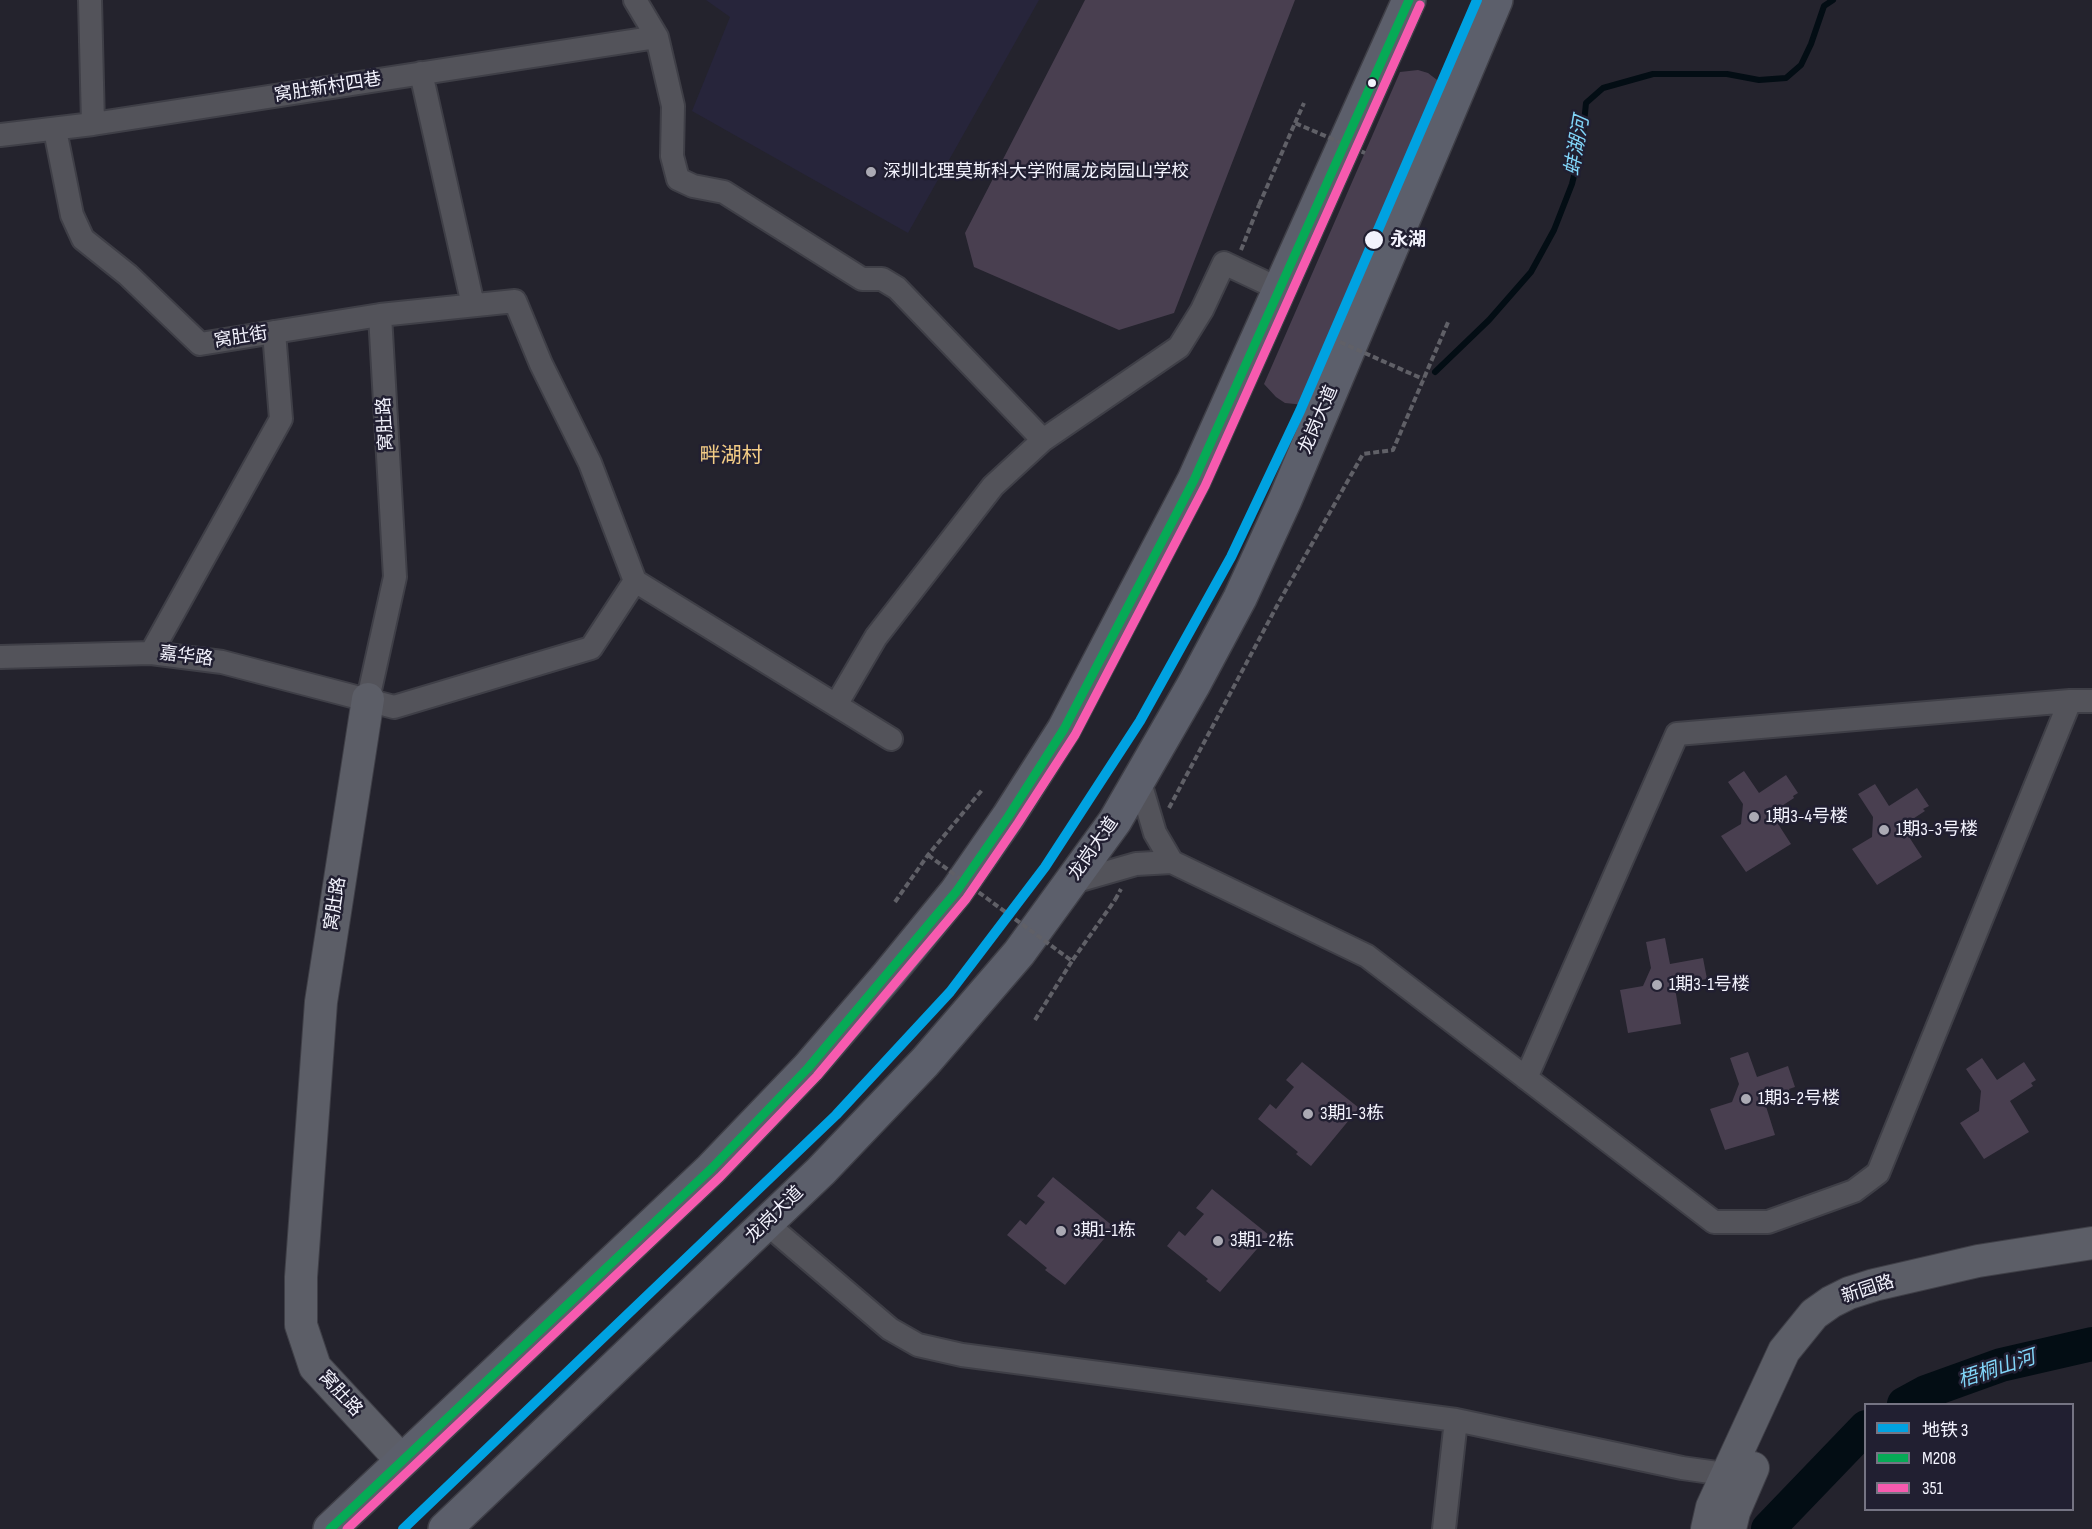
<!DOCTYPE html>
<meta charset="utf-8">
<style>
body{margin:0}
#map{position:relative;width:2092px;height:1529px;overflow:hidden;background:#24232d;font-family:"Sofia Sans Condensed","Noto Sans SC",sans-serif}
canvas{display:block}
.legend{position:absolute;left:1864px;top:1403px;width:210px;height:108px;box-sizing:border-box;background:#211f31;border:2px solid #757483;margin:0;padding:8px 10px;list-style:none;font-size:18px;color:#f3f3fd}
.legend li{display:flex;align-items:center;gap:12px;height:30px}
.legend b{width:30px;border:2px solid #757483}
</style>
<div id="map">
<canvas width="2092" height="1529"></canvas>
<ul class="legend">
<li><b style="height:8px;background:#00a2e1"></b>地铁 3</li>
<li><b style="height:8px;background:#06aa56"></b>M208</li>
<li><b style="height:8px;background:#f75aaf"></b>351</li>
</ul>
</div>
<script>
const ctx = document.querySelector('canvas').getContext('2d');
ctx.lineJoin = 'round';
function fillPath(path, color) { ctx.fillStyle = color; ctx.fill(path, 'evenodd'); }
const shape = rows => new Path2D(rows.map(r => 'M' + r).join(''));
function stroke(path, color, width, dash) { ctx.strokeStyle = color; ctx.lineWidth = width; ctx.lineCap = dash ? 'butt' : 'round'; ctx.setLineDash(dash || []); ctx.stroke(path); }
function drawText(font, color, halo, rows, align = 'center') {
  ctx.font = font + ' "Sofia Sans Condensed","Noto Sans SC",sans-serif'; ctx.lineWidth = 5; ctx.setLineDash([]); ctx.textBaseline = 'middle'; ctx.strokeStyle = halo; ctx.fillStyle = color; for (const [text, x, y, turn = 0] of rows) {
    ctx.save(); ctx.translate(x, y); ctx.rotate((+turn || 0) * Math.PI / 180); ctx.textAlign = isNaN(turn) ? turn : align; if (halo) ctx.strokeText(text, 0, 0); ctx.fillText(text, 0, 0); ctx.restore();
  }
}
fillPath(shape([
 [706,0,1039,0,908,233,692,111,730,17]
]), '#27253b');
stroke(shape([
 [1435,372,1489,320,1531,272,1554,230,1572,184,1582,143,1586,103,1603,88,1653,74,1727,74,1759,80,1786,78,1801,65,1811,44,1824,6,1833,0]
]), '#030d14', 6);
stroke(shape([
 [1904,1404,1926,1392,2001,1365,2092,1344],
 [1768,1529,1866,1427]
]), '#030d14', 34);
fillPath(shape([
 [1085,0,1295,0,1174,313,1119,330,974,267,965,233],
 [1418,70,1428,73,1441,83,1305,405,1285,403,1276,397,1264,384,1400,72],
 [1744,771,1759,793,1786,775,1798,793,1793,796,1794,798,1771,813,1791,844,1746,872,1721,836,1741,824,1743,804,1728,782],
 [1875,784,1889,806,1917,788,1929,806,1923,809,1925,811,1902,826,1922,857,1877,885,1852,849,1872,837,1873,817,1858,794],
 [1665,938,1670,964,1703,958,1707,979,1701,980,1701,982,1675,988,1681,1024,1628,1033,1620,990,1643,986,1651,968,1646,942],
 [1748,1052,1757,1077,1788,1066,1795,1087,1789,1089,1790,1091,1764,1100,1775,1135,1725,1150,1710,1109,1732,1102,1739,1084,1730,1058],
 [1982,1058,1997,1080,2024,1062,2036,1080,2031,1083,2033,1086,2010,1101,2029,1132,1984,1159,1960,1123,1979,1111,1981,1091,1966,1069],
 [1302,1062,1359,1108,1311,1166,1296,1154,1298,1152,1258,1119,1270,1104,1276,1109,1294,1087,1286,1080],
 [1053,1177,1114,1227,1065,1285,1045,1270,1047,1268,1007,1235,1020,1220,1026,1225,1045,1202,1037,1196],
 [1212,1189,1269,1235,1220,1292,1206,1281,1208,1279,1167,1246,1179,1231,1185,1236,1204,1214,1196,1208]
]), '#493f50');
const street = shape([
 [90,0,93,124],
 [635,0,657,37,673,106,672,156,678,179,693,186,724,192,862,279,882,279,897,288,1043,440],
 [421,73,473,305],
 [55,130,72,215,83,239,128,275,200,344,380,315,515,301,541,364,590,463,635,581,891,739],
 [0,135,93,124,657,37],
 [151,653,281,419,274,332],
 [0,657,151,653,222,662,394,707,591,648,635,581],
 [368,699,395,577,380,315],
 [836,705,876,637,993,486,1043,440,1179,347,1202,310,1224,263,1279,289],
 [1172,862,1367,956,1714,1222,1768,1222,1854,1191,1878,1173,2070,701],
 [1070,883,1136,864,1172,862,1155,833,1139,779],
 [1526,1078,1677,734,2070,701,2092,701],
 [766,1223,890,1329,918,1345,962,1355,1456,1420,1682,1468,1739,1476],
 [1444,1529,1456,1420]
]);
const secondary = shape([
 [368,699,321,1002,301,1277,301,1325,315,1367,402,1461],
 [1707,1529,1712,1507,1784,1351,1814,1314,1831,1302,1849,1293,1874,1285,1978,1261,2092,1243],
 [1730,1529,1734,1512,1753,1468]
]);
const highway = shape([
 [330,1529,711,1169,808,1068,888,975,956,892,1008,817,1064,729,1194,480,1409,0],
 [445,1529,821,1171,925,1062,1019,953,1115,821,1194,684,1240,598,1285,500,1496,0]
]);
stroke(street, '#3f3f47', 26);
stroke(secondary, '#3f3f47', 34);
stroke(highway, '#3f3f47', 36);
stroke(shape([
 [1295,123,1304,103],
 [1241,250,1259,205],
 [1169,808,1279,602,1363,454,1393,450,1449,320],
 [1115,900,1121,889],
 [895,902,928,855,982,790],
 [1035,1020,1072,961]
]), '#606067', 4, [6, 3]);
stroke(street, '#53535a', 22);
stroke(secondary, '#5c5e67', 32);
stroke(highway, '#5c5f6b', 33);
stroke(shape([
 [1259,205,1295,123,1365,153],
 [1340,342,1423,379],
 [928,855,1072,961,1115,900]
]), '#606067', 4, [6, 3]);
stroke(shape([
 [330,1529,711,1169,808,1068,956,892,1008,817,1064,729,1194,480,1409,0]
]), '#06aa56', 9);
stroke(shape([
 [347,1529,720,1177,817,1076,966,899,1018,823,1075,735,1205,486,1420,5]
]), '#f75aaf', 9);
stroke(shape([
 [403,1529,836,1115,950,992,1045,867,1140,721,1231,557,1300,411,1477,0]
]), '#00a2e1', 10);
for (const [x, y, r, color] of [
 [1372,83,5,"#f3f3fd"],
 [871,172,6,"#abaab4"],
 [1374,240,10,"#f3f3fd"],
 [1754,817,6,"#abaab4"],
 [1884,830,6,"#abaab4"],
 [1657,985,6,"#abaab4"],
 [1746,1099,6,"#abaab4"],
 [1308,1114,6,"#abaab4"],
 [1061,1231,6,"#abaab4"],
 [1218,1241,6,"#abaab4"]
]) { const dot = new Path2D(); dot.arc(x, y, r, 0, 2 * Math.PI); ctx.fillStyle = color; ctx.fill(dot); stroke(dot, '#211f31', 2); }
drawText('18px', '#f3f3fd', '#211f31', [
 ["窝肚新村四巷",328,88,-9],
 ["窝肚街",241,338,-9],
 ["龙岗大道",1319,420,-67],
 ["窝肚路",386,424,-93],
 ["嘉华路",186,657,7],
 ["龙岗大道",1094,849,-55],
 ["窝肚路",336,904,-81],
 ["龙岗大道",775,1215,-44],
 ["新园路",1868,1290,-18],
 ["窝肚路",340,1394,47]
]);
drawText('18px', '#f3f3fd', '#211f31', [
 ["深圳北理莫斯科大学附属龙岗园山学校",883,172],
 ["1期3-4号楼",1766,817],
 ["1期3-3号楼",1896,830],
 ["1期3-1号楼",1669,985],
 ["1期3-2号楼",1758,1099],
 ["3期1-3栋",1320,1114],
 ["3期1-1栋",1073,1231],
 ["3期1-2栋",1230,1241]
], 'left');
drawText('bold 18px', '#f3f3fd', '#211f31', [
 ["永湖",1390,240]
], 'left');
drawText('italic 20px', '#81d5f8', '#211f31', [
 ["蚌湖河",1578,146,-80],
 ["梧桐山河",1997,1370,-18]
]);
drawText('21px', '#f4cd85', '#211f31', [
 ["畔湖村",731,457]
]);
</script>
